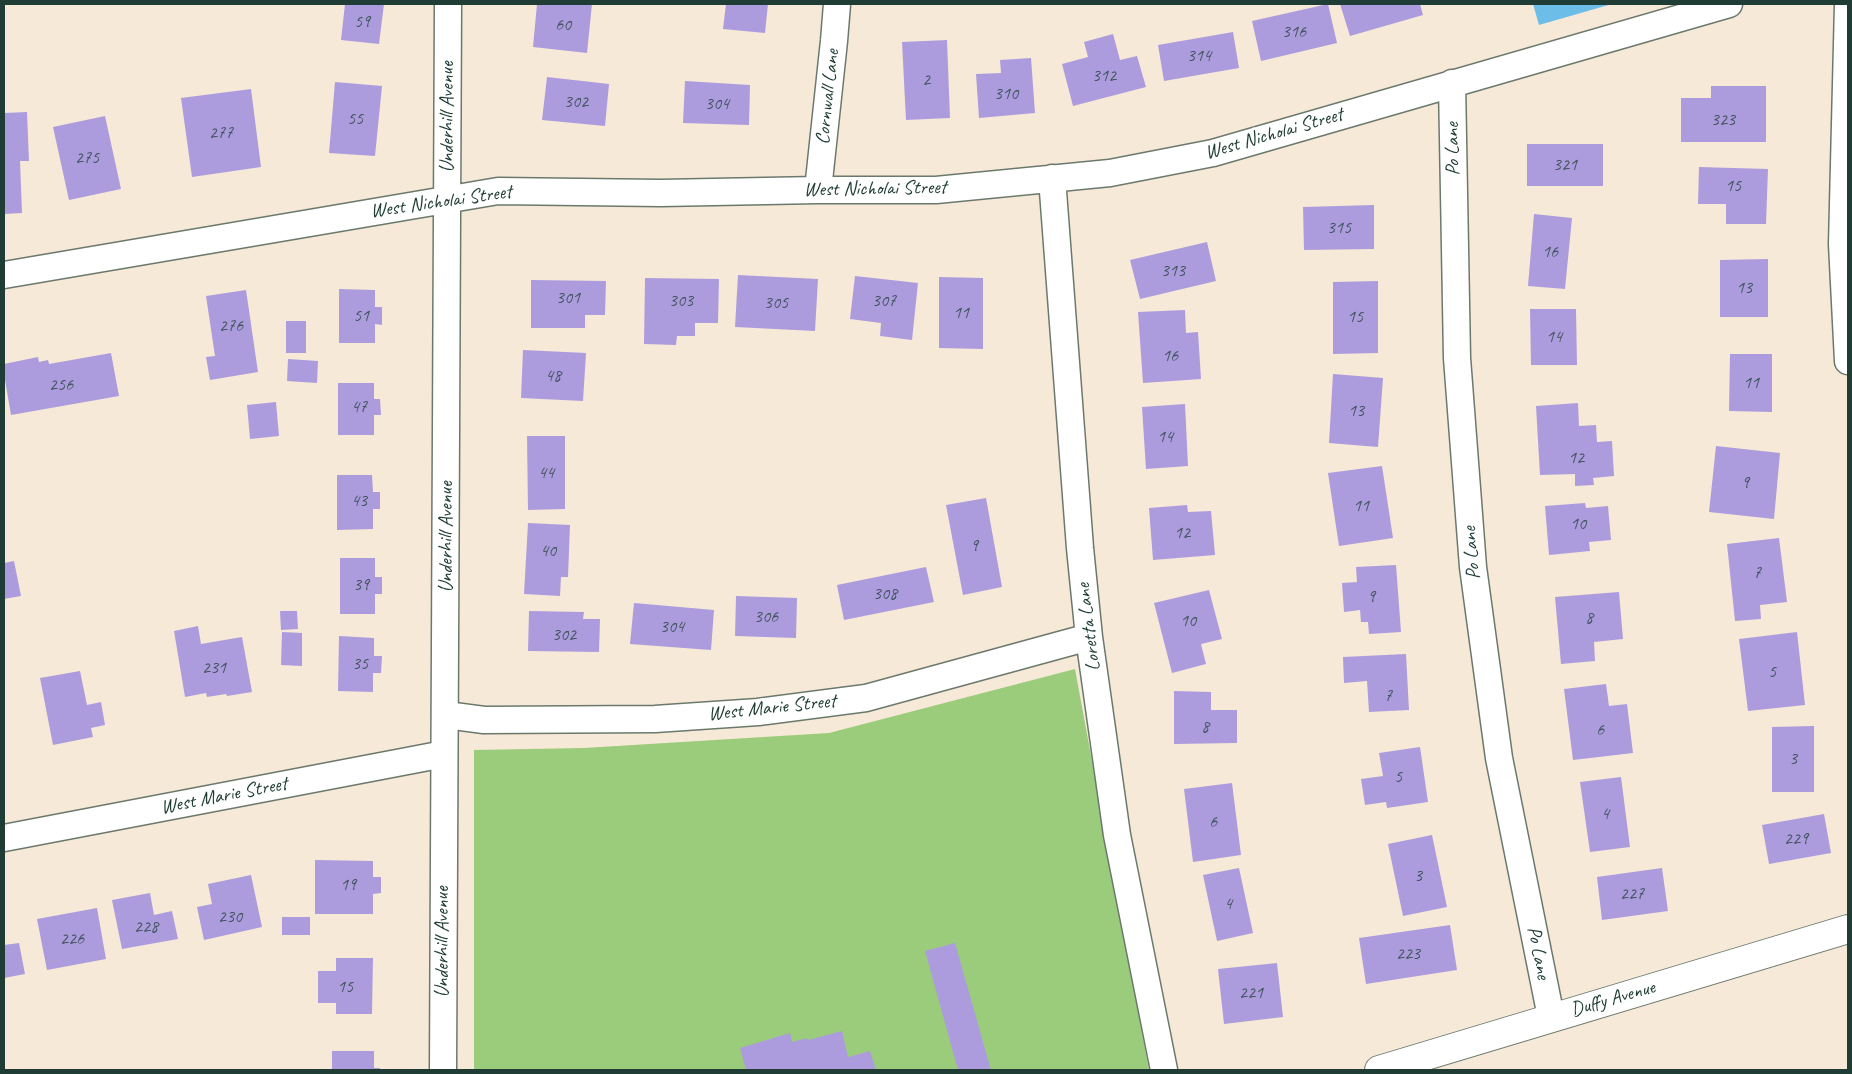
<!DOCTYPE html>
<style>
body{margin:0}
#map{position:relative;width:1852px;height:1074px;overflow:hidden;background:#f7e9d7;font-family:Caveat,sans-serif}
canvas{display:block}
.frame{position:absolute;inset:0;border:5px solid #1f3d34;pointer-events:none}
</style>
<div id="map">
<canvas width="1852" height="1074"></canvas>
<div class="frame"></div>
</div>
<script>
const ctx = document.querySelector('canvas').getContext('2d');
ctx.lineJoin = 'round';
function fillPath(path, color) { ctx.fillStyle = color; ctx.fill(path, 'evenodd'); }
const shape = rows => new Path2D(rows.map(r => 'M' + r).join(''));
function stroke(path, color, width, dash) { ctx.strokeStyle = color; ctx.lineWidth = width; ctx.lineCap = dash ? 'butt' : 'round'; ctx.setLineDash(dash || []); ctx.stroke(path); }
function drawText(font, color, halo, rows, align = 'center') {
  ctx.font = font + ' Caveat,sans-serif'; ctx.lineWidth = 5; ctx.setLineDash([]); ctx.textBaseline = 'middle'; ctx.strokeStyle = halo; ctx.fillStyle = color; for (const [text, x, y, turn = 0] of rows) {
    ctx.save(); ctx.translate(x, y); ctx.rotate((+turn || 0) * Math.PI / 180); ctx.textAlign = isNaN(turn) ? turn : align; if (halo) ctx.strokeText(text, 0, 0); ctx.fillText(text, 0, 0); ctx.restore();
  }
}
fillPath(shape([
 [1075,669,1149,1070,474,1070,474,750,584,748,829,733]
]), '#9bcc7b');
fillPath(shape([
 [1533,4,1612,4,1539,25]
]), '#6cbde7');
fillPath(shape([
 [345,4,384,4,379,44,341,40],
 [537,4,592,4,587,53,533,47],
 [726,4,768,4,765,33,723,29],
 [1328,4,1337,43,1261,61,1252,21],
 [1340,4,1420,4,1423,15,1350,36],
 [1233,32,1239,68,1164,81,1158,45],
 [1113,34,1120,60,1137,56,1146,87,1073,106,1062,64,1088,57,1084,42],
 [947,40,950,118,906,120,902,42],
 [1031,58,1035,113,979,118,976,74,1001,73,1000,60],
 [547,77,609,84,605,126,542,120],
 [685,81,750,85,749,125,683,123],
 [335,82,382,86,375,156,329,153],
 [1711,86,1766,86,1766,142,1681,142,1681,98,1711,98],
 [251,89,261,167,192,177,181,98],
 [27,112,29,161,20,161,22,213,4,214,4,113],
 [105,116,121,189,69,200,53,127],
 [1527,144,1603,144,1603,186,1527,186],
 [1699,167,1768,169,1766,224,1726,224,1726,204,1698,204],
 [1374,205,1374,249,1304,250,1303,207],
 [1534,214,1572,218,1565,289,1528,286],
 [1207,242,1216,281,1140,299,1130,260],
 [1768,259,1768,317,1720,317,1720,260],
 [738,275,818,279,815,331,735,327],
 [855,276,918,283,912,340,880,336,881,323,850,319],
 [939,277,983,278,983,349,939,348],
 [645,278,719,279,718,323,695,323,695,336,677,336,676,345,644,344],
 [531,280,606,281,605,315,585,315,585,328,531,328],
 [1378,281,1378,353,1333,354,1333,282],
 [339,289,375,290,375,307,382,307,382,325,375,324,375,343,339,343],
 [246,290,258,372,210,380,206,357,215,356,206,296],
 [1530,309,1576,309,1577,365,1531,365],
 [1185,310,1186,333,1198,332,1201,379,1143,383,1138,312],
 [286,321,306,321,306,353,286,353],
 [523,350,586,353,583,401,521,398],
 [111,353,119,396,11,415,4,374,4,364,38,357,39,362,48,360,49,364],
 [1730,354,1772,354,1772,412,1729,411],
 [288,359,318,361,317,383,287,381],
 [1333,374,1383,378,1378,447,1329,443],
 [338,383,374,383,374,399,380,399,381,415,374,415,374,435,338,435],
 [276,402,279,436,250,439,247,405],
 [1578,403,1579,426,1596,425,1597,442,1612,441,1614,476,1593,478,1594,485,1575,486,1575,474,1540,475,1536,406],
 [1185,404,1188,466,1146,469,1142,407],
 [527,436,565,436,565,509,528,510],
 [1716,446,1780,453,1774,519,1709,512],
 [1382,466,1393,538,1339,546,1328,473],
 [337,475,372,475,373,492,380,492,380,509,373,509,373,529,337,530],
 [986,498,1002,587,963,595,946,505],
 [1585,503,1586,508,1608,506,1611,540,1589,542,1590,551,1549,555,1545,506],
 [1187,505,1188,512,1211,511,1215,555,1153,560,1149,508],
 [528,523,570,525,568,577,561,577,560,596,524,594],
 [1779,538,1787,602,1760,605,1761,619,1735,621,1727,544],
 [340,558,375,558,375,577,382,577,382,594,375,594,375,614,340,614],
 [14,561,21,596,4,599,4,563],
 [1396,565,1401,632,1369,634,1368,622,1361,622,1360,610,1344,612,1342,583,1357,582,1356,567],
 [926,567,934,602,844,620,837,585],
 [1209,590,1222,639,1201,644,1206,664,1172,673,1154,603],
 [1619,592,1623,639,1594,642,1595,661,1561,664,1555,597],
 [736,596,797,598,796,638,735,636],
 [634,603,714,610,711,650,630,644],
 [280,611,297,611,298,629,281,630],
 [529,611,584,612,583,619,600,619,599,652,528,651],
 [198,626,201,644,242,637,252,692,227,696,226,694,207,697,206,693,185,697,174,631],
 [282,632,302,633,302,666,281,665],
 [1797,632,1805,705,1748,711,1739,639],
 [339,636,374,638,374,656,382,656,381,673,373,673,373,692,338,691],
 [1406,654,1409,710,1369,712,1367,681,1344,683,1343,657],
 [80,671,87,705,101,702,105,725,91,728,93,737,53,745,40,678],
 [1606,684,1609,706,1627,704,1633,753,1573,760,1564,689],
 [1174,691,1211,692,1211,710,1237,710,1237,743,1174,744],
 [1814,726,1814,792,1772,792,1772,727],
 [1420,747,1428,802,1387,808,1386,802,1365,805,1361,779,1383,776,1379,753],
 [1621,777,1630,847,1590,852,1580,782],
 [1232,783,1241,855,1193,862,1184,789],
 [1824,814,1831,853,1769,864,1762,825],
 [1432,835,1447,907,1403,916,1388,844],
 [315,860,373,861,373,877,381,877,381,893,373,894,373,914,315,914],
 [1239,868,1253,933,1217,941,1203,875],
 [1662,868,1668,911,1602,920,1597,877],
 [251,875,262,927,204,940,197,907,212,904,208,884],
 [150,893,154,915,172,911,178,939,122,949,112,900],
 [97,908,106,959,47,970,37,919],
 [282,917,310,917,310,935,282,935],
 [1450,925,1457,970,1366,984,1359,938],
 [19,943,25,974,4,978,4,945],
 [955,943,991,1070,958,1070,925,951],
 [336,958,373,958,372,1014,336,1014,336,1003,318,1003,318,971,336,971],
 [1277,963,1283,1017,1224,1024,1218,969],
 [842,1031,848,1057,870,1051,876,1070,746,1070,740,1048,790,1033,792,1042,807,1038,808,1040],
 [332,1051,374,1051,374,1068,380,1068,380,1070,332,1070]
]), '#ac9cde');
const minor = shape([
 [1848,4,1842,244,1848,361],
 [1452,83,1457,358,1473,567,1499,758,1551,1017],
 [1052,178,1080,548,1089,637,1117,835,1164,1070],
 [818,190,834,41,837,4],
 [4,275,498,191,661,193,818,190,936,190,1110,173,1213,153,1729,4],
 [446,715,484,720,655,719,758,712,866,698,1089,637],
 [4,838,444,754],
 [443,1070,448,4]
]);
const tertiary = shape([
 [1379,1070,1848,929]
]);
stroke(minor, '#6b796d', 29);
stroke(tertiary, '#6b796d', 30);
stroke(minor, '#fff', 26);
stroke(tertiary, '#fff', 28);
drawText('18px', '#42555e', null, [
 ["59",362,22],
 ["60",563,25],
 ["316",1294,32],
 ["314",1199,56],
 ["312",1104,76],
 ["2",926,80],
 ["310",1006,94],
 ["302",576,102],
 ["304",717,104],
 ["55",355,119],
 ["323",1723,120],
 ["277",221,133],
 ["275",87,158],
 ["321",1565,165],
 ["15",1733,186],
 ["315",1339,228],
 ["16",1550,252],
 ["313",1173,271],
 ["13",1744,288],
 ["301",568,298],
 ["303",681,301],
 ["307",884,301],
 ["305",776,303],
 ["11",961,313],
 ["51",361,316],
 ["15",1355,317],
 ["276",231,326],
 ["14",1554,337],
 ["16",1170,356],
 ["48",553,376],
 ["11",1751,383],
 ["256",61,385],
 ["47",359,407],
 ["13",1356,411],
 ["14",1165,437],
 ["12",1576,458],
 ["44",546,473],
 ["9",1745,483],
 ["43",359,501],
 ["11",1361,506],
 ["10",1578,524],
 ["12",1182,533],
 ["9",974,546],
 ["40",548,551],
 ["7",1757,573],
 ["39",361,585],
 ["308",885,594],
 ["9",1371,597],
 ["306",766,617],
 ["8",1589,618],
 ["10",1188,621],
 ["304",672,627],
 ["302",564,635],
 ["35",360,664],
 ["231",214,668],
 ["5",1772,672],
 ["7",1388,696],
 ["8",1205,727],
 ["6",1600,730],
 ["3",1793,759],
 ["5",1398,777],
 ["4",1605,814],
 ["6",1213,822],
 ["229",1796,839],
 ["3",1418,876],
 ["19",348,885],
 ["227",1632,894],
 ["4",1228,904],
 ["230",230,917],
 ["228",146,927],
 ["226",72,939],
 ["223",1408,954],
 ["15",345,987],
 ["221",1251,993]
]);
drawText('20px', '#1f3d34', '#fff', [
 ["Cornwall Lane",828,97,-84],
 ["Underhill Avenue",448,117,-90],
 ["West Nicholai Street",1274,134,-16],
 ["Po Lane",1453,149,-91],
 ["West Nicholai Street",875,189,-1],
 ["West Nicholai Street",441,202,-8],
 ["Underhill Avenue",447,537,-90],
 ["Po Lane",1472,553,-95],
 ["Loretta Lane",1089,627,-97],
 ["West Marie Street",772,708,-6],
 ["West Marie Street",224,796,-11],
 ["Underhill Avenue",443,942,-90],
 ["Po Lane",1538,953,79],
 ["Duffy Avenue",1613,999,-16]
]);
</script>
